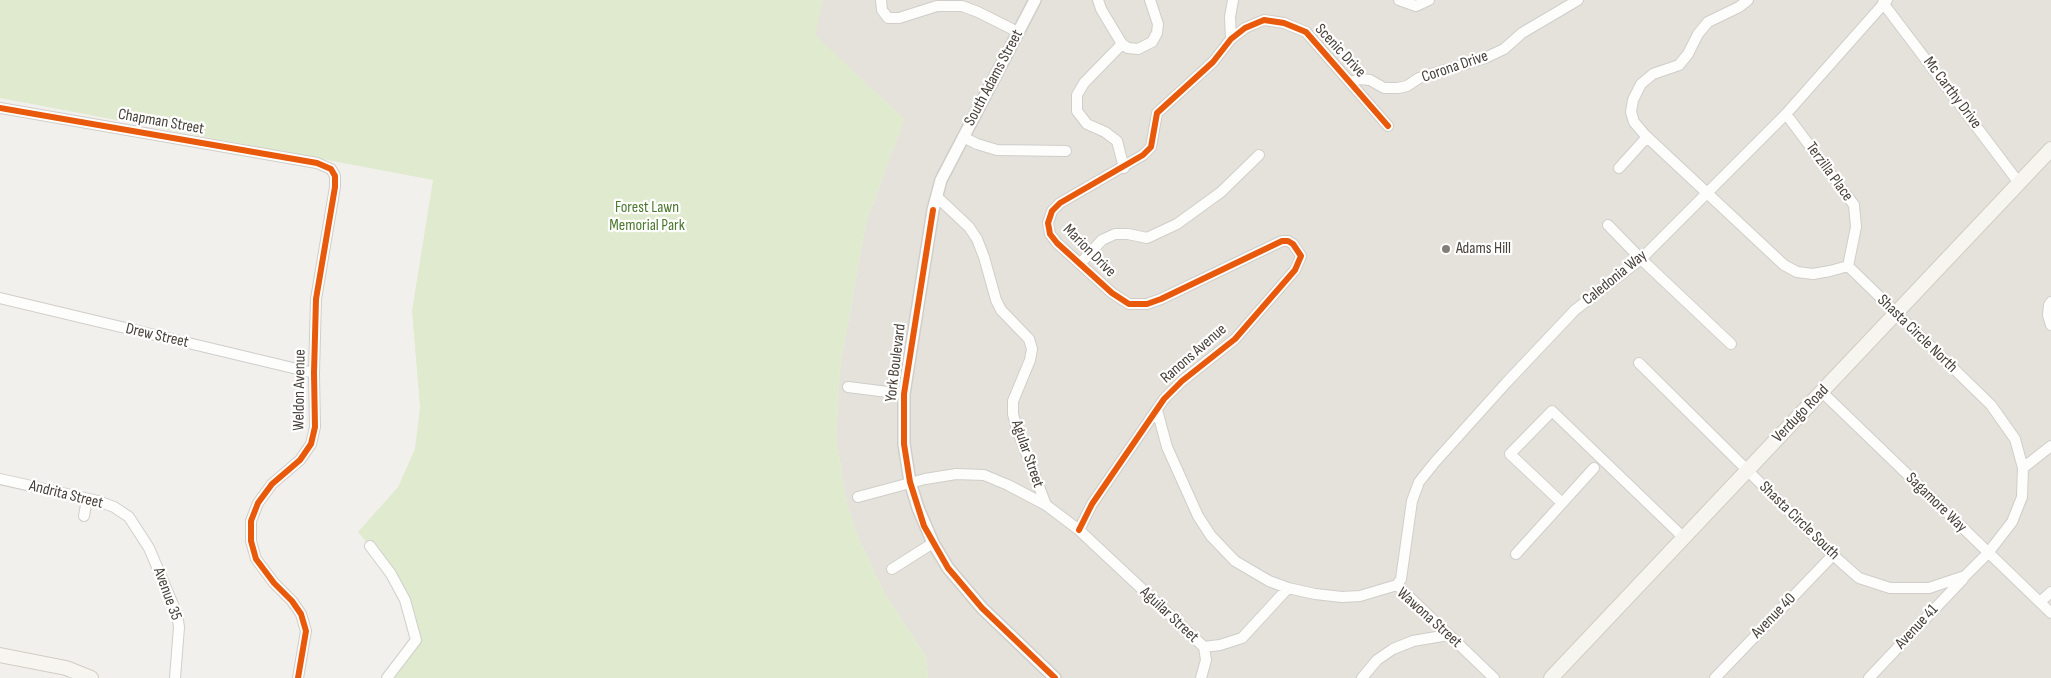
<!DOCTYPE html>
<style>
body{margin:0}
canvas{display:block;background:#f2f0ec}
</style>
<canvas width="2051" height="678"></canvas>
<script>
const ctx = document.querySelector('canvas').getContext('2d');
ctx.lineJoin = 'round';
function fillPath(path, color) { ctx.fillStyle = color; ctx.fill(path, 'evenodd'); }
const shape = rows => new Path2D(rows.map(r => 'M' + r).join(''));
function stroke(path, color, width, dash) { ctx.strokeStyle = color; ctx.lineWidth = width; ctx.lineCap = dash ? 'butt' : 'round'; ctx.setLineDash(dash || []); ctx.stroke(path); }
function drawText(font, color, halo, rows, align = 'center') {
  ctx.font = font + ' "Sofia Sans Condensed",sans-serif'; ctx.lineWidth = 4.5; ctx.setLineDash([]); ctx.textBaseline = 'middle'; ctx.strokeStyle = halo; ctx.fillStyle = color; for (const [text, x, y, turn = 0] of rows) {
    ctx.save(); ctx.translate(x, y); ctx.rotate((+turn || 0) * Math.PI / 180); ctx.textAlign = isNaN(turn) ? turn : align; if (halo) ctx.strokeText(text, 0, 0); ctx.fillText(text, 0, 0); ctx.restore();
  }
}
fillPath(shape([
 [823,0,2051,0,2051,678,928,678,926,657,885,594,858,537,847,504,836,437,840,368,866,223,904,119,814,35]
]), '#e5e2db');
fillPath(shape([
 [0,0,823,0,815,35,904,119,866,223,840,368,836,437,847,504,858,537,885,594,926,657,928,678,389,678,407,659,413,624,384,564,358,532,398,487,415,449,420,407,412,311,433,180,0,98]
]), '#e0eace');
const minor = shape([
 [881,0,882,10,888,18,899,18,937,6,962,6,978,12,1018,32],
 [1098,0,1101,9,1122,44,1084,83,1077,95,1077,111,1087,124,1105,132,1117,141,1124,168],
 [1399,0,1416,6,1429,0],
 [1748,0,1739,7,1708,22,1698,34,1688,54,1679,65,1653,74,1641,84,1633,100,1631,112,1634,122,1645,135,1784,265,1797,272,1813,274,1830,271,1848,266],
 [1883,3,2019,183],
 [1231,39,1230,17,1233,0],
 [1122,44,1128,48,1138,49,1152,42,1157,33,1158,24,1150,0],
 [1351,82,1360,79,1370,80,1384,88,1398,88,1407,86,1419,78,1485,58,1504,49,1522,33,1578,0],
 [0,108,317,163,331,169,335,176,335,187,316,299,314,373,315,427,311,444,300,460,272,484,258,503,251,521,251,541,256,559,274,583,292,601,301,614,306,631,298,678],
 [1786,114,1854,205,1856,227,1848,266],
 [963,137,977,144,997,150,1066,151],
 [1619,168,1647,137],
 [937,197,969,227,977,239,984,257,996,300,1001,310,1029,339,1032,349,1030,360,1013,401,1013,414,1017,429,1046,505],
 [1608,225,1641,259,1731,344],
 [1080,264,1102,240,1115,234,1128,234,1147,238,1177,224,1221,192,1259,155],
 [0,298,314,373],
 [2051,302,2049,305,2048,315,2051,325],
 [1639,363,1833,555,1859,578,1890,588,1929,588,1965,576,1988,553,2012,522,2022,497,2023,468,2015,439,1991,405,1848,266],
 [848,387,904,394],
 [1822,392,2051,613],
 [1157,410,1167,447,1198,516,1211,536,1235,561,1269,581,1288,588,1315,594,1342,597,1360,596,1397,585,1494,678],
 [2023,468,2051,446],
 [0,479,98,501,114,507,129,517,149,548,177,614,179,627,175,678],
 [858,497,925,479,956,474,984,475,1008,485,1046,505,1079,530,1204,647,1220,645,1242,638,1288,588],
 [1562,503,1510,454,1552,411,1683,537],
 [84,516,87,499],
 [1079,530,1092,504,1164,399,1182,381,1235,339,1295,270,1301,256,1293,244,1288,241,1282,241,1161,299,1147,304,1129,304,1112,293,1057,243,1050,234,1048,223,1052,211,1060,203,1143,155,1151,147,1157,113,1213,62,1231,39,1245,28,1264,20,1284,23,1306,32,1388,126],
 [370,546,391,574,405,600,416,640,387,678],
 [1516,554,1594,468],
 [892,569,933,543],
 [1397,585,1401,579,1412,501,1419,482,1435,462,1506,383,1575,310,1641,259,1786,114,1887,0],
 [2040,602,2051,592],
 [1201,678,1206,660,1204,647],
 [1362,678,1377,660,1393,649,1413,641,1448,635],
 [1715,678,1833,555],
 [1869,678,1963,579]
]);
const tertiary = shape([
 [1035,0,941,180,933,210,904,394,904,444,910,482,918,508,933,543,948,568,982,608,1055,678]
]);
const secondary = shape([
 [0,655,66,668,91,678],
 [1551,678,2051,149]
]);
stroke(minor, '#d0ceca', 12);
stroke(tertiary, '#d0ceca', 14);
stroke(secondary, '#d0cdc3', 16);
stroke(minor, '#fdfdfc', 10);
stroke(tertiary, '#fdfdfc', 11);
stroke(secondary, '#f7f5f0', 14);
stroke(shape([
 [0,108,317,163,331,169,335,176,335,187,316,299,314,373,315,427,311,444,300,460,272,484,258,503,251,521,251,541,256,559,274,583,292,601,301,614,306,631,298,678],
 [933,210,904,394,904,444,910,482,924,526,948,568,982,608,1055,678],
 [1079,530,1092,504,1164,399,1182,381,1235,339,1295,270,1301,256,1293,244,1288,241,1282,241,1161,299,1147,304,1129,304,1112,293,1057,243,1050,234,1048,223,1052,211,1060,203,1143,155,1151,147,1157,113,1213,62,1231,39,1245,28,1264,20,1284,23,1306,32,1388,126]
]), '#e8590c', 6);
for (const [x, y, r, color] of [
 [1446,249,5,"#847e78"]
]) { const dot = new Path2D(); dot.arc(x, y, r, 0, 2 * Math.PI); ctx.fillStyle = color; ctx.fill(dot); stroke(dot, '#fff', 2); }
drawText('16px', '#484139', '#fff', [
 ["Scenic Drive",1340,51,47],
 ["Corona Drive",1455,67,-19],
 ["South Adams Street",994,78,-62],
 ["Mc Carthy Drive",1952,93,53],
 ["Chapman Street",161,122,10],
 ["Terzilla Place",1829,172,54],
 ["Marion Drive",1089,251,45],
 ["Caledonia Way",1615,278,-39],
 ["Shasta Circle North",1917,334,44],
 ["Drew Street",157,336,13],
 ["Ranons Avenue",1194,354,-41],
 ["York Boulevard",896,363,-83],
 ["Weldon Avenue",300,390,-89],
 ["Verdugo Road",1801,414,-46],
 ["Agular Street",1027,454,71],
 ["Andrita Street",66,495,14],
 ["Sagamore Way",1936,503,44],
 ["Shasta Circle South",1799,521,44],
 ["Avenue 35",167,594,70],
 ["Aguilar Street",1169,615,43],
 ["Avenue 40",1774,616,-46],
 ["Wawona Street",1429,618,42],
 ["Avenue 41",1917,627,-47]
]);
drawText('16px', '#4c772e', '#fff', [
 ["Forest Lawn",647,208],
 ["Memorial Park",647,226]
]);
drawText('16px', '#484139', '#fff', [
 ["Adams Hill",1456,249]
], 'left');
</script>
